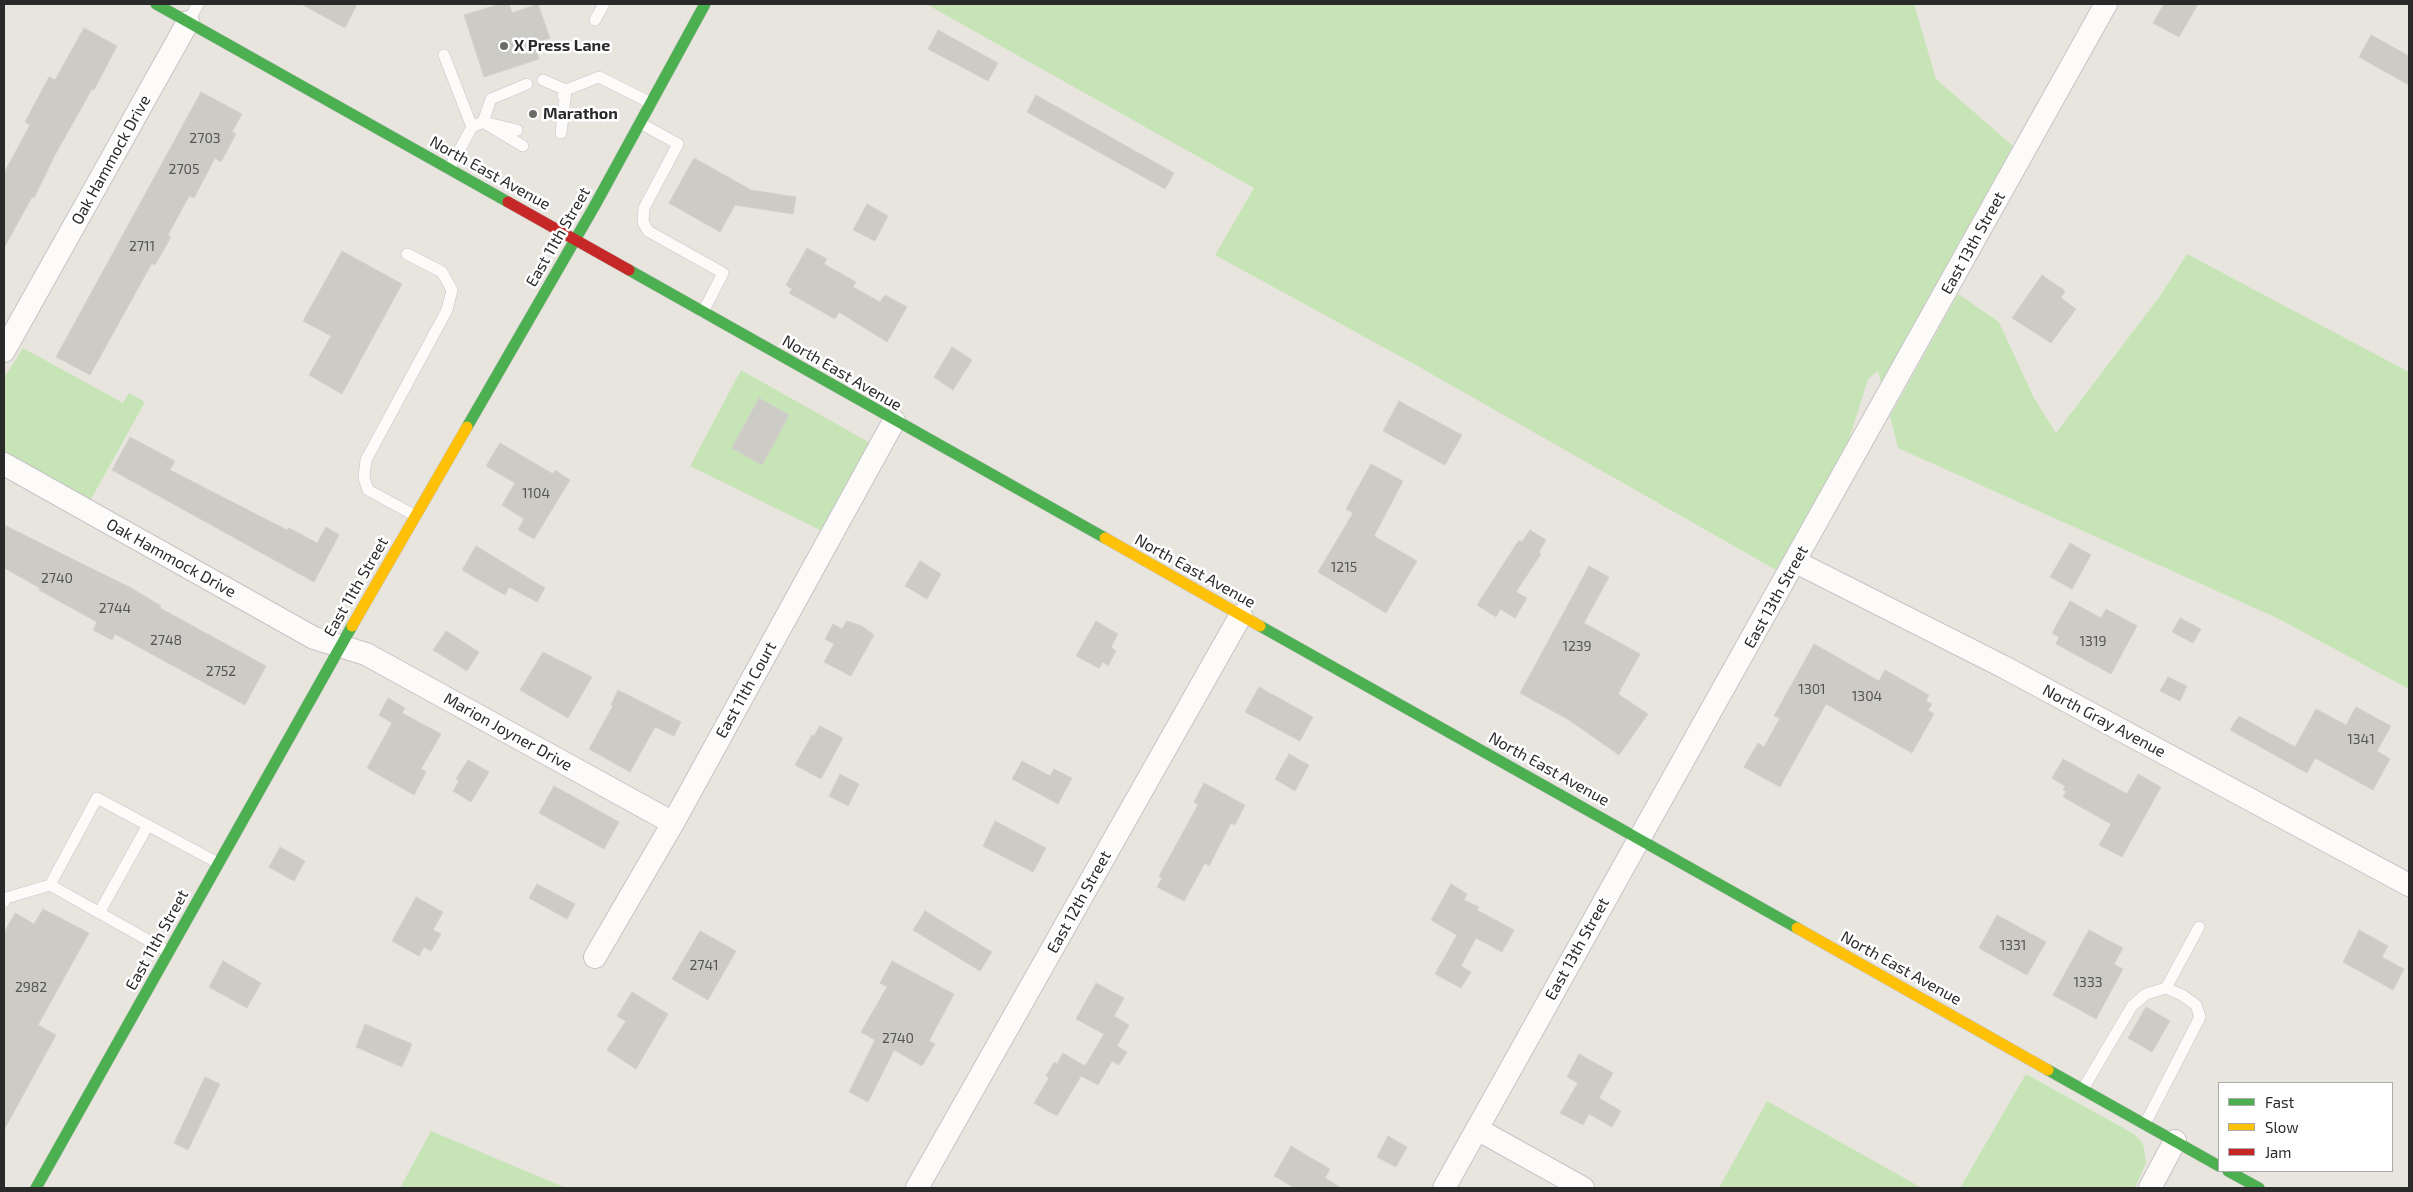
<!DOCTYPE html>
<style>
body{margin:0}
#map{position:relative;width:2413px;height:1192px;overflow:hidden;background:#e8e5df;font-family:"Exo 2",sans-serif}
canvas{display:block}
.frame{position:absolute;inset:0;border:5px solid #2a2a2a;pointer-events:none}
.legend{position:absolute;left:2218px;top:1082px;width:175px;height:90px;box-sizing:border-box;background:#fff;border:1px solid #aaa;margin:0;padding:6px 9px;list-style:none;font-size:15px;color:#2a2a2a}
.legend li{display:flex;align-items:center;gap:10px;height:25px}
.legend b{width:25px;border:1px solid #aaa}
</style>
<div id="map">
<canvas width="2413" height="1192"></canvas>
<div class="frame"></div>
<ul class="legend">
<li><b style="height:6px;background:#4caf50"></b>Fast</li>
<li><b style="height:6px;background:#ffc107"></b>Slow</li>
<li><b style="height:6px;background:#c62828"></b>Jam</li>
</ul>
</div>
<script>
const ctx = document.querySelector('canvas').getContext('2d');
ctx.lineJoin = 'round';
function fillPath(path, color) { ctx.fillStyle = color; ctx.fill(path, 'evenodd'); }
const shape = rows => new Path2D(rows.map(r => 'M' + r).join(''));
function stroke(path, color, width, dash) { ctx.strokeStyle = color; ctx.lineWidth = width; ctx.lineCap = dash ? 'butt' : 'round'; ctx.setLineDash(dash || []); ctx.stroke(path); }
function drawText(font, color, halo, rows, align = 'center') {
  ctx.font = font + ' "Exo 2",sans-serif'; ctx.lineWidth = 5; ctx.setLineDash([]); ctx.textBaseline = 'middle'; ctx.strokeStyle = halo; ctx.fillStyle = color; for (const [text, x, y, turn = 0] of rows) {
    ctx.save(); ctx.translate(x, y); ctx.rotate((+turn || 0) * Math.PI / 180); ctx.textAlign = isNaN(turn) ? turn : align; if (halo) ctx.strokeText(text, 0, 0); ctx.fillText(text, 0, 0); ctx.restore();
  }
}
fillPath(shape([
 [926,4,1914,4,1936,79,2013,146,1881,383,1878,371,1868,379,1847,446,1776,570,1414,364,1215,255,1254,188],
 [2187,254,2409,372,2409,689,2277,618,1898,448,1890,416,1958,294,1999,322,2034,398,2056,433,2160,296],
 [23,348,123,403,129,393,145,402,90,501,4,452,4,378],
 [741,370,872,444,824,532,690,466],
 [2026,1074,2134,1134,2140,1140,2144,1147,2146,1163,2135,1188,1960,1188],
 [1767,1101,1922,1188,1719,1188],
 [431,1131,566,1188,400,1188]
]), '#c7e4b7');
const building = shape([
 [301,4,357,4,345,28,301,4],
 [500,4,509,4,512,13,538,4,550,38,534,44,539,59,484,77,464,15,500,4],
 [2164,4,2198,4,2179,37,2153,23,2164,4],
 [84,28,117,46,94,90,92,89,55,155,34,198,32,197,4,248,4,173,30,125,25,122,49,77,55,80,84,28],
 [938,30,998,63,988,81,928,49,938,30],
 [2371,35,2409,56,2409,85,2359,57,2371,35],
 [201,92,242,114,232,132,236,134,221,162,215,158,194,198,189,196,168,235,171,237,155,265,152,263,90,375,56,357,201,92],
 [1036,95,1174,173,1165,189,1027,112,1036,95],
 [694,158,751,190,796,197,793,214,735,205,720,232,669,203,694,158],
 [867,204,888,216,875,241,853,230,867,204],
 [807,248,827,259,824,264,856,282,853,287,880,302,885,295,907,307,887,342,839,312,835,319,789,293,792,289,786,285,807,248],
 [342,251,402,284,342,394,309,375,331,336,303,321,342,251],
 [2042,275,2065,291,2061,298,2076,309,2051,343,2012,318,2042,275],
 [952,347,972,360,953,390,934,377,952,347],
 [759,398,789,415,762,465,732,448,759,398],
 [1399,401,1462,435,1445,465,1383,431,1399,401],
 [130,437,175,461,170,470,287,530,289,528,317,543,326,527,339,535,314,582,112,470,130,437],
 [500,443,553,474,555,470,570,480,534,539,518,530,524,519,502,505,515,483,486,466,500,443],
 [1371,464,1403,481,1374,536,1417,561,1386,613,1318,572,1353,513,1346,509,1371,464],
 [4,525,133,589,161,606,160,608,266,666,245,705,115,634,112,640,93,630,97,622,39,590,40,588,4,568,4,525],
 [1530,530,1546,540,1539,552,1541,554,1516,592,1527,598,1515,618,1500,609,1496,617,1477,605,1519,540,1522,542,1530,530],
 [2070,543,2091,555,2072,589,2050,577,2070,543],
 [476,546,545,588,537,602,509,587,505,595,462,570,476,546],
 [920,561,941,574,927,599,905,586,920,561],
 [1589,566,1609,577,1584,623,1640,654,1618,694,1648,714,1619,755,1569,720,1520,693,1589,566],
 [2070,601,2101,618,2106,609,2137,626,2111,674,2056,644,2059,637,2052,633,2070,601],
 [2180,618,2201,629,2193,643,2172,632,2180,618],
 [847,621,862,626,874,635,851,676,824,662,834,644,825,639,833,624,842,629,847,621],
 [1096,621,1118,634,1111,647,1116,651,1108,666,1103,662,1099,668,1076,656,1096,621],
 [446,631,479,652,467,671,433,650,446,631],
 [1814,644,1879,681,1885,670,1929,695,1926,701,1932,704,1928,710,1934,714,1912,753,1826,704,1780,787,1744,767,1758,743,1764,747,1780,718,1774,716,1814,644],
 [543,652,592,677,568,718,520,690,543,652],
 [2168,677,2187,686,2180,701,2160,691,2168,677],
 [1259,687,1313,717,1300,741,1245,712,1259,687],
 [618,690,681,722,674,736,655,727,630,772,589,749,613,706,611,705,618,690],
 [388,698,405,708,402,713,441,734,421,769,426,772,414,795,367,768,392,723,379,715,388,698],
 [2356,707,2391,726,2377,751,2390,759,2373,790,2315,758,2307,773,2230,730,2239,716,2295,747,2316,709,2346,725,2356,707],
 [820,726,843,738,821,779,795,765,812,735,814,736,820,726],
 [1289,754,1309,765,1295,791,1275,779,1289,754],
 [2063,759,2127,794,2138,774,2161,787,2122,857,2099,845,2111,824,2063,797,2066,791,2063,790,2065,786,2052,778,2063,759],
 [468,760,489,772,471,802,453,791,459,781,456,779,468,760],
 [1022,761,1050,776,1054,769,1072,778,1058,804,1012,779,1022,761],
 [840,774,859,784,848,806,829,796,840,774],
 [1204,783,1245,805,1235,825,1231,823,1209,866,1205,863,1184,901,1157,887,1162,878,1159,876,1198,805,1194,802,1204,783],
 [554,786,619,822,604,849,539,813,554,786],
 [995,821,1046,848,1033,872,983,846,995,821],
 [280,847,305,861,294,881,269,867,280,847],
 [537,884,575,904,567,919,529,898,537,884],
 [1451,884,1467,894,1464,900,1479,907,1477,910,1514,930,1502,952,1476,938,1461,966,1471,972,1461,988,1435,974,1457,935,1431,920,1451,884],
 [416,897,443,912,433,930,441,934,431,951,424,947,419,956,392,941,416,897],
 [43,909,89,933,38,1025,56,1035,4,1130,4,933,15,913,34,924,43,909],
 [925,911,992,952,980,971,913,930,925,911],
 [1997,915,2046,942,2027,975,1979,948,1997,915],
 [2089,930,2123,948,2114,964,2123,969,2096,1019,2053,995,2089,930],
 [2359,930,2388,946,2382,957,2404,969,2393,990,2343,962,2359,930],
 [700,931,736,951,708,1000,672,979,700,931],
 [223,961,261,983,247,1008,209,987,223,961],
 [892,961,954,994,929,1041,935,1044,922,1066,894,1050,868,1102,849,1092,875,1040,861,1032,887,987,880,983,892,961],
 [1096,983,1124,998,1114,1016,1129,1025,1117,1046,1127,1052,1119,1065,1112,1061,1098,1085,1081,1076,1057,1116,1034,1103,1049,1078,1046,1076,1054,1062,1057,1064,1063,1053,1085,1066,1104,1034,1076,1019,1096,983],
 [632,992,668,1014,636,1069,607,1050,626,1021,617,1016,632,992],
 [2146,1007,2170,1021,2152,1052,2128,1038,2146,1007],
 [365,1024,412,1044,402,1067,356,1047,365,1024],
 [1579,1054,1613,1073,1599,1098,1621,1111,1612,1127,1589,1114,1583,1125,1560,1113,1578,1083,1567,1077,1579,1054],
 [205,1077,220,1084,188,1150,174,1143,205,1077],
 [1388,1136,1407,1147,1396,1167,1377,1157,1388,1136],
 [1291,1146,1330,1169,1325,1178,1341,1188,1295,1188,1274,1176,1291,1146]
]);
fillPath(building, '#cdcbc6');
stroke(building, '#d3d0cb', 1);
const lane = shape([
 [595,20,604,4],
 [188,22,198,4],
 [444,55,472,127],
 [543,80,566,90,563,96],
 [640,123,678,144,644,208,643,222,648,231,723,273,703,312],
 [517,130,483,122,491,99,527,84],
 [561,133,566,90,599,77,651,103],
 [449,169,472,127,483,122,523,146],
 [407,254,442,272,452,290,447,310,366,460,364,478,368,490,416,516],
 [4,902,6,898,50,885],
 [99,913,148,825],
 [169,952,50,885,97,798,218,863],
 [2166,988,2199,927],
 [2083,1089,2132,1006,2146,994,2166,988,2182,995,2196,1005,2200,1017,2145,1124]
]);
const street = shape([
 [4,351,188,22],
 [4,464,314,638,366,654,673,823],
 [1796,562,2004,667,2409,885],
 [595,957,673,823,894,421],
 [1477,1129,1583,1188],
 [917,1188,1241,615],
 [1444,1188,2106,4],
 [2150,1188,2175,1141]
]);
const fast = shape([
 [156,4,508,202],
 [629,270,1105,538],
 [467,427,594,207,705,4],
 [1260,626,1797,928],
 [2048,1070,2219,1166],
 [2228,1171,2259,1188],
 [36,1188,352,626]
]);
const slow = shape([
 [1105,538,1260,626],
 [352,626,467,427],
 [1797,928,2048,1070]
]);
const jam = shape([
 [508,202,629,270]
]);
stroke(lane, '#c5c4c5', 12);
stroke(street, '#c5c4c5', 24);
stroke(fast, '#c5c4c5', 12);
stroke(slow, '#c5c4c5', 12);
stroke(jam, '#c5c4c5', 12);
stroke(lane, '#fcfbfa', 11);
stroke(street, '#fcfbfa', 22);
stroke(fast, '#4caf50', 11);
stroke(slow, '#ffc107', 11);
stroke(jam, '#c62828', 11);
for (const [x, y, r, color] of [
 [504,46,5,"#6c6b69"],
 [533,114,5,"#6c6b69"]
]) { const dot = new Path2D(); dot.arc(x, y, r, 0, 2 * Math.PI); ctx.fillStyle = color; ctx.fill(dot); stroke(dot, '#fff', 2); }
drawText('14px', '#545453', null, [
 ["2703",205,138],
 ["2705",184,169],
 ["2711",142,246],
 ["1104",536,493],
 ["1215",1344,567],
 ["2740",57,578],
 ["2744",115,608],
 ["2748",166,640],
 ["1319",2093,641],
 ["1239",1577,646],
 ["2752",221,671],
 ["1301",1812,689],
 ["1304",1867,696],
 ["1341",2361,739],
 ["1331",2013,945],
 ["2741",704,965],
 ["1333",2088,982],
 ["2982",31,987],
 ["2740",898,1038]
]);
drawText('bold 16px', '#2a2a2a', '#fff', [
 ["X Press Lane",514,46],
 ["Marathon",543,114]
], 'left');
drawText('16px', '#2a2a2a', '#fff', [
 ["Oak Hammock Drive",111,160,-61],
 ["North East Avenue",490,173,29],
 ["East 11th Street",558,237,-60],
 ["East 13th Street",1973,243,-61],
 ["North East Avenue",842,373,30],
 ["Oak Hammock Drive",171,558,29],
 ["North East Avenue",1195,571,29],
 ["East 11th Street",356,587,-60],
 ["East 13th Street",1776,597,-61],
 ["East 11th Court",746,690,-61],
 ["North Gray Avenue",2104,721,28],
 ["Marion Joyner Drive",508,732,29],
 ["North East Avenue",1549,769,29],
 ["East 12th Street",1079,902,-61],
 ["East 11th Street",157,940,-61],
 ["East 13th Street",1577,949,-61],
 ["North East Avenue",1901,968,29]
]);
</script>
